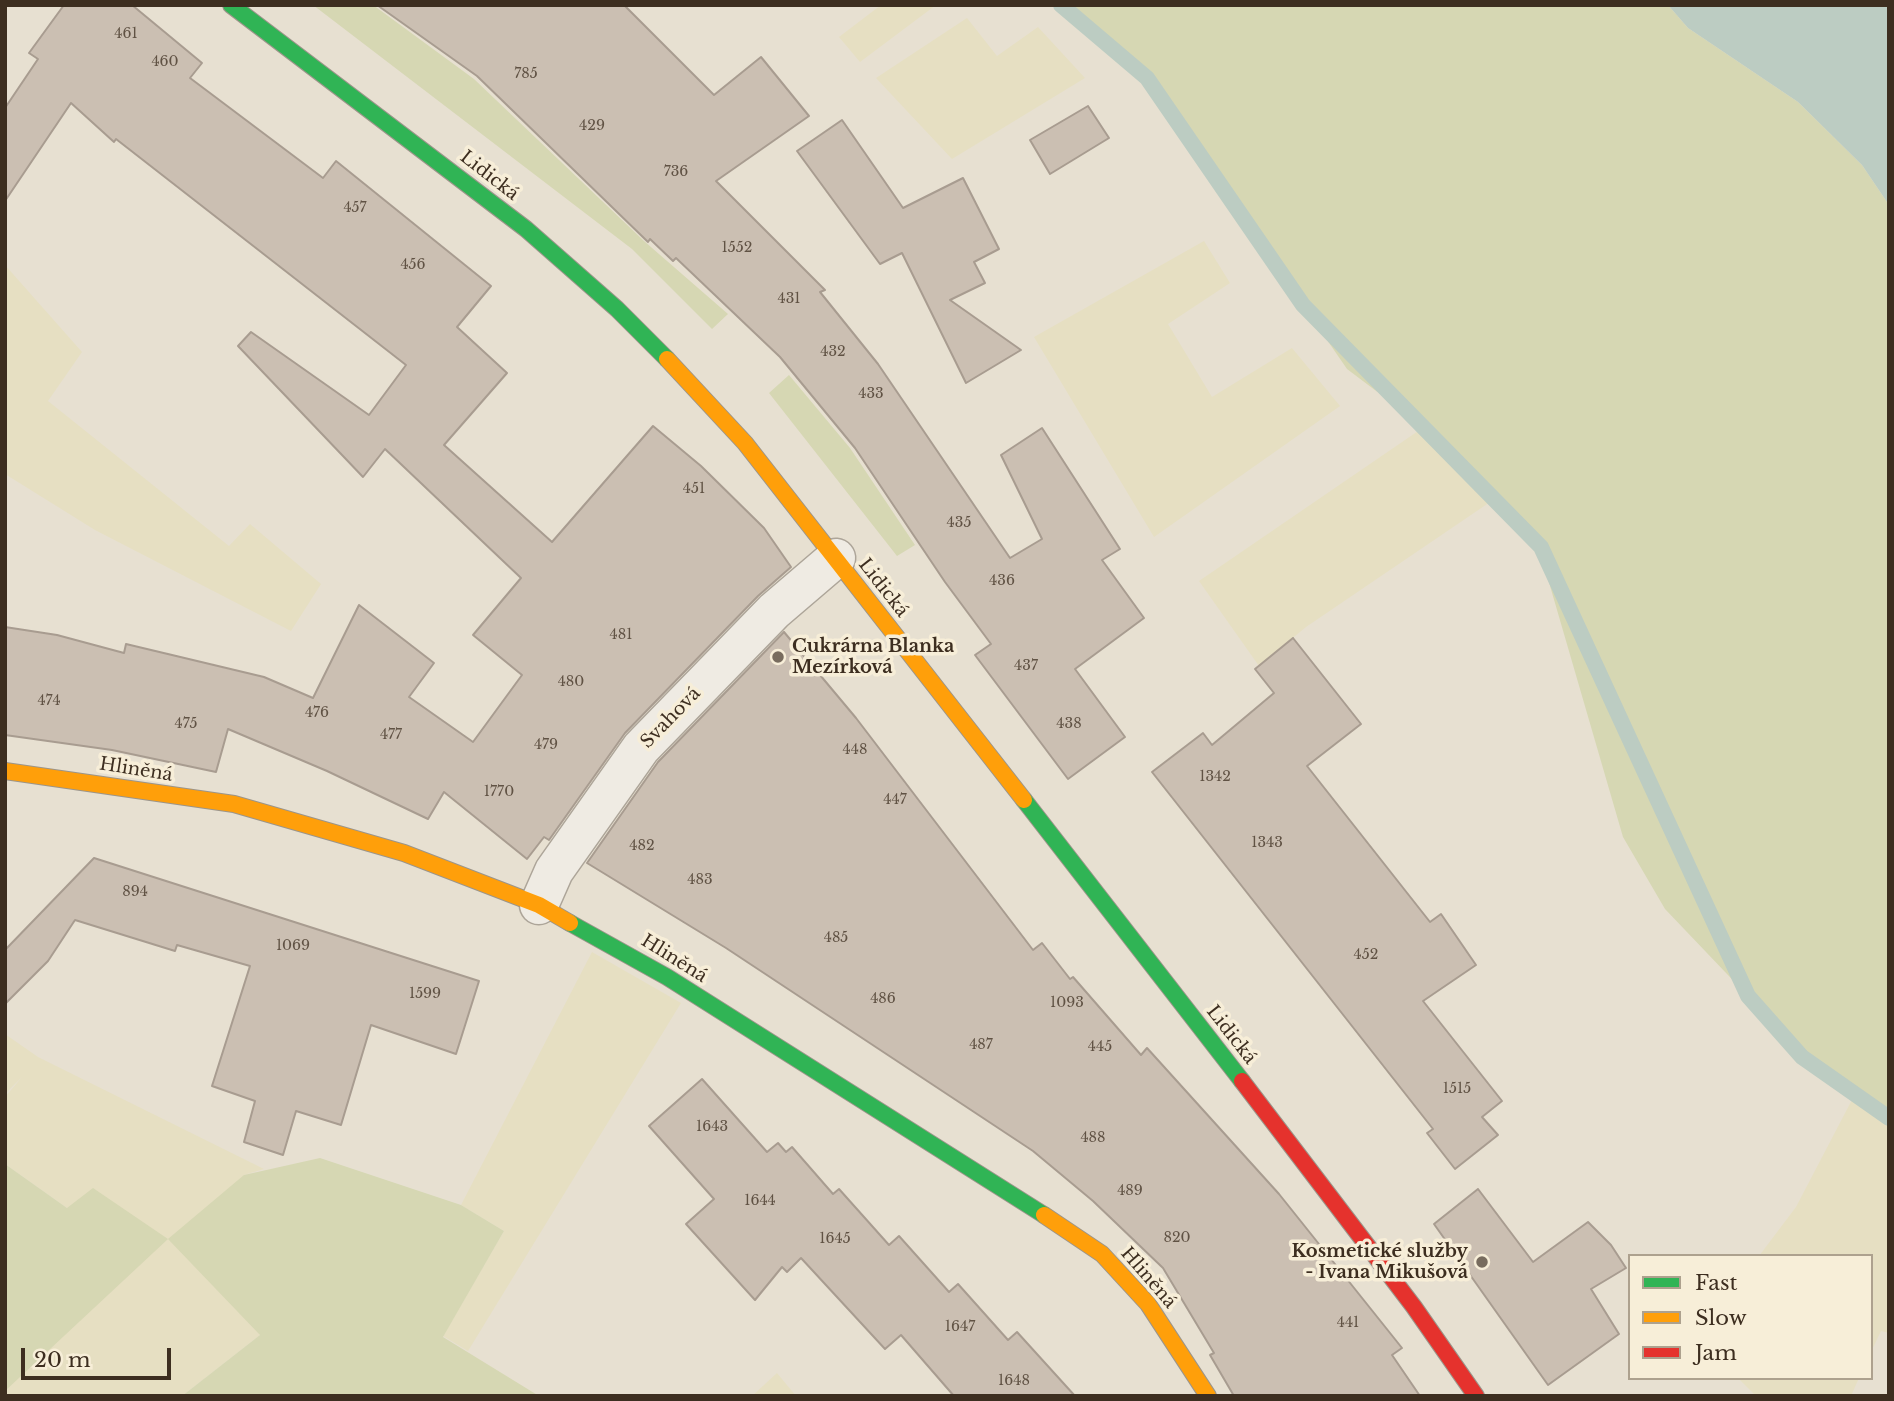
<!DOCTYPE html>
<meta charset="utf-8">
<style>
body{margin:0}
#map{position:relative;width:1894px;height:1401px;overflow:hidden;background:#e7e0d1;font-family:"Libre Baskerville",serif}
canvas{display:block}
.frame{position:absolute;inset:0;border:7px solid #3d2e20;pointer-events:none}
.legend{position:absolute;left:1628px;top:1254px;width:245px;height:126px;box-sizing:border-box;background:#f7eed8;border:2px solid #ada18e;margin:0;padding:9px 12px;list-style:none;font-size:21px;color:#3d2e20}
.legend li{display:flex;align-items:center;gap:14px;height:35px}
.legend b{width:35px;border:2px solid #ada18e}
.scale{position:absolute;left:21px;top:1348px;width:150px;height:32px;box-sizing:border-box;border:4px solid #3d2e20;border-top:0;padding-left:9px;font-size:21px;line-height:24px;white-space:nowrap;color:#3d2e20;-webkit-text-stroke:5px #f7eed8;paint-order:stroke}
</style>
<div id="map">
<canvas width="1894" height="1401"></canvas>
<div class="frame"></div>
<ul class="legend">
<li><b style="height:9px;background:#30b455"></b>Fast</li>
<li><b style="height:9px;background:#ff9f0a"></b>Slow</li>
<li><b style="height:9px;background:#e5322d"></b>Jam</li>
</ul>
<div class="scale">20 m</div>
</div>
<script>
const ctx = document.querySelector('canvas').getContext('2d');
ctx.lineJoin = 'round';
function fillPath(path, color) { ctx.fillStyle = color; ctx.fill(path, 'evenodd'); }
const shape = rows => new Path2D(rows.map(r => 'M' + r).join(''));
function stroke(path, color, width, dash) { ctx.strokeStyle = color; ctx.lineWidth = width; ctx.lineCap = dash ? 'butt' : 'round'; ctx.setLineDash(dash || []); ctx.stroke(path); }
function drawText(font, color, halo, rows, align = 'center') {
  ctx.font = font + ' "Libre Baskerville",serif'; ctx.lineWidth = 7; ctx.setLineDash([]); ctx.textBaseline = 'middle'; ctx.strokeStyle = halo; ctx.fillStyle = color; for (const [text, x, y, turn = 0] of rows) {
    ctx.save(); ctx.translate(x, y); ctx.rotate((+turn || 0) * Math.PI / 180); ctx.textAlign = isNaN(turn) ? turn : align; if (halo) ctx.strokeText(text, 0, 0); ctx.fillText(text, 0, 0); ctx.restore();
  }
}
fillPath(shape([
 [881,5,936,5,860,62,839,37],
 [967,18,997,56,1038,27,1085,78,952,159,876,78],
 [1204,241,1230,283,1168,324,1212,397,1292,348,1340,406,1154,537,1034,337],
 [5,265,82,352,48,401,229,546,250,524,321,584,291,631,95,530,5,474],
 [1424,427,1457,452,1496,498,1306,627,1259,666,1199,581],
 [592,952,681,1003,468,1351,443,1336,504,1231,461,1205],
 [5,1034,38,1057,264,1169,244,1175,260,1335,182,1396,5,1396,67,1208,5,1164,5,1097,22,1077,5,1094],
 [1855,1094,1889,1115,1889,1333,1881,1331,1871,1352,1871,1256,1759,1256,1796,1207],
 [777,1373,796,1396,752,1396],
 [1738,1378,1859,1378,1851,1396,1756,1396]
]), '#e6dfc2');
fillPath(shape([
 [313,5,373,5,474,79,644,241,728,314,712,329,632,249],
 [1069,5,1668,5,1688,28,1798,102,1862,165,1889,205,1889,1116,1809,1060,1665,909,1623,837,1539,548,1457,452,1347,369,1149,81],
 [789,375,850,448,915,545,897,556,769,393],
 [320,1158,461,1205,504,1231,443,1337,539,1396,182,1396,260,1335,168,1239,5,1391,5,1164,67,1208,93,1188,168,1239,244,1175]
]), '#d6d7b3');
fillPath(shape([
 [1668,5,1889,5,1889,205,1862,165,1798,102,1688,28]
]), '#bcccc2');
stroke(shape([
 [1061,5,1147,78,1303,305,1541,547,1748,996,1802,1057,1889,1118]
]), '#bcccc2', 16);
const building = shape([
 [64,5,132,5,202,63,190,78,323,178,336,161,491,286,457,327,507,373,444,445,552,542,653,426,701,466,764,528,791,567,758,596,625,733,549,840,544,837,527,859,444,792,428,819,327,771,228,729,216,772,112,750,5,735,5,627,57,635,124,653,126,644,264,677,313,698,359,605,434,663,409,697,473,742,522,675,473,635,521,578,385,449,363,477,238,346,251,332,369,415,406,365,116,139,114,142,71,103,5,201,5,108,38,59,29,53,64,5],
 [377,5,624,5,714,95,761,57,809,116,716,181,825,290,820,292,878,364,1010,558,1042,539,1001,455,1042,428,1120,549,1102,560,1144,618,1075,669,1125,737,1068,779,975,655,991,644,945,582,855,448,780,357,676,258,673,261,650,239,648,242,477,76,377,5],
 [1088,106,1109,138,1050,174,1030,140,1088,106],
 [842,120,903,208,963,178,999,249,974,262,985,283,950,300,1021,350,966,383,902,253,880,264,797,151,842,120],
 [784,632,856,718,1033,950,1042,943,1070,979,1073,977,1141,1055,1147,1048,1279,1194,1402,1348,1392,1355,1420,1396,1234,1396,1210,1355,1214,1353,1163,1268,1093,1201,1033,1151,726,948,587,863,658,762,784,632],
 [1293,638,1361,724,1307,766,1430,922,1441,914,1476,965,1423,1001,1502,1101,1482,1117,1498,1135,1455,1169,1427,1133,1433,1129,1152,772,1203,733,1212,745,1274,693,1255,669,1293,638],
 [94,858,479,981,456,1054,371,1025,341,1125,296,1111,283,1155,244,1142,255,1101,212,1086,250,966,177,945,175,951,75,920,48,961,5,1004,5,950,94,858],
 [702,1079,767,1152,778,1143,786,1152,792,1147,833,1194,839,1189,889,1245,899,1236,949,1292,958,1284,1008,1340,1017,1332,1075,1396,954,1396,901,1335,885,1349,801,1258,787,1272,782,1267,755,1300,686,1224,714,1199,649,1126,702,1079],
 [1478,1189,1533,1262,1588,1222,1611,1245,1626,1268,1591,1289,1619,1334,1548,1385,1434,1224,1478,1189]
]);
fillPath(building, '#cbbfb2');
stroke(building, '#a89c90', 2);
const street = shape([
 [539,905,554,871,641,748,774,611,836,558]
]);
const fast = shape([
 [231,5,526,229,617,309,667,359],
 [1024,800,1242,1081],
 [570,923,667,977,1044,1215]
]);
const slow = shape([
 [667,359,745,443,1024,800],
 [5,771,234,804,404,853,539,905,570,923],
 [1044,1215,1102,1254,1148,1304,1208,1396]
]);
const jam = shape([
 [1242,1081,1414,1307,1476,1396]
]);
stroke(street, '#ada599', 41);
stroke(fast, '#9c958a', 18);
stroke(slow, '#9c958a', 18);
stroke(jam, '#9c958a', 18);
stroke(street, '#efebe3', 38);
stroke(fast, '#30b455', 16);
stroke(slow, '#ff9f0a', 16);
stroke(jam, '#e5322d', 16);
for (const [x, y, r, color] of [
 [778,657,7,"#786c5e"],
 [1482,1262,7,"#786c5e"]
]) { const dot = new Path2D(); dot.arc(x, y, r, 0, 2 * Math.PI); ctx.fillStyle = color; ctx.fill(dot); stroke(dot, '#f7eed8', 2.5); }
drawText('14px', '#605244', null, [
 ["461",126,34],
 ["460",165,62],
 ["785",526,74],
 ["429",592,126],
 ["736",676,172],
 ["457",355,208],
 ["1552",737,248],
 ["456",413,265],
 ["431",789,299],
 ["432",833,352],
 ["433",871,394],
 ["451",694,489],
 ["435",959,523],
 ["436",1002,581],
 ["481",621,635],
 ["437",1026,666],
 ["480",571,682],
 ["474",49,701],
 ["476",317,713],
 ["475",186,724],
 ["438",1069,724],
 ["477",391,735],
 ["479",546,745],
 ["448",855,750],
 ["1342",1215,777],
 ["1770",499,792],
 ["447",895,800],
 ["1343",1267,843],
 ["482",642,846],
 ["483",700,880],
 ["894",135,892],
 ["485",836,938],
 ["1069",293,946],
 ["452",1366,955],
 ["1599",425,994],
 ["486",883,999],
 ["1093",1067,1003],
 ["487",981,1045],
 ["445",1100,1047],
 ["1515",1457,1089],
 ["1643",712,1127],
 ["488",1093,1138],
 ["489",1130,1191],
 ["1644",760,1201],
 ["820",1177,1238],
 ["1645",835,1239],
 ["441",1348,1323],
 ["1647",960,1327],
 ["1648",1014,1381]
]);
drawText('18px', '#3d2e20', '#f7eed8', [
 ["Lidická",489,176,38],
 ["Lidická",883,588,52],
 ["Svahová",671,718,-46],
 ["Hliněná",136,770,9],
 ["Hliněná",674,959,32],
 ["Lidická",1231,1035,52],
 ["Hliněná",1148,1278,49]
]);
drawText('bold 18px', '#3d2e20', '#f7eed8', [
 ["Cukrárna Blanka",792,647],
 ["Mezírková",792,668],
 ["Kosmetické služby",1468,1252,"right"],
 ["- Ivana Mikušová",1468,1273,"right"]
], 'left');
</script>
